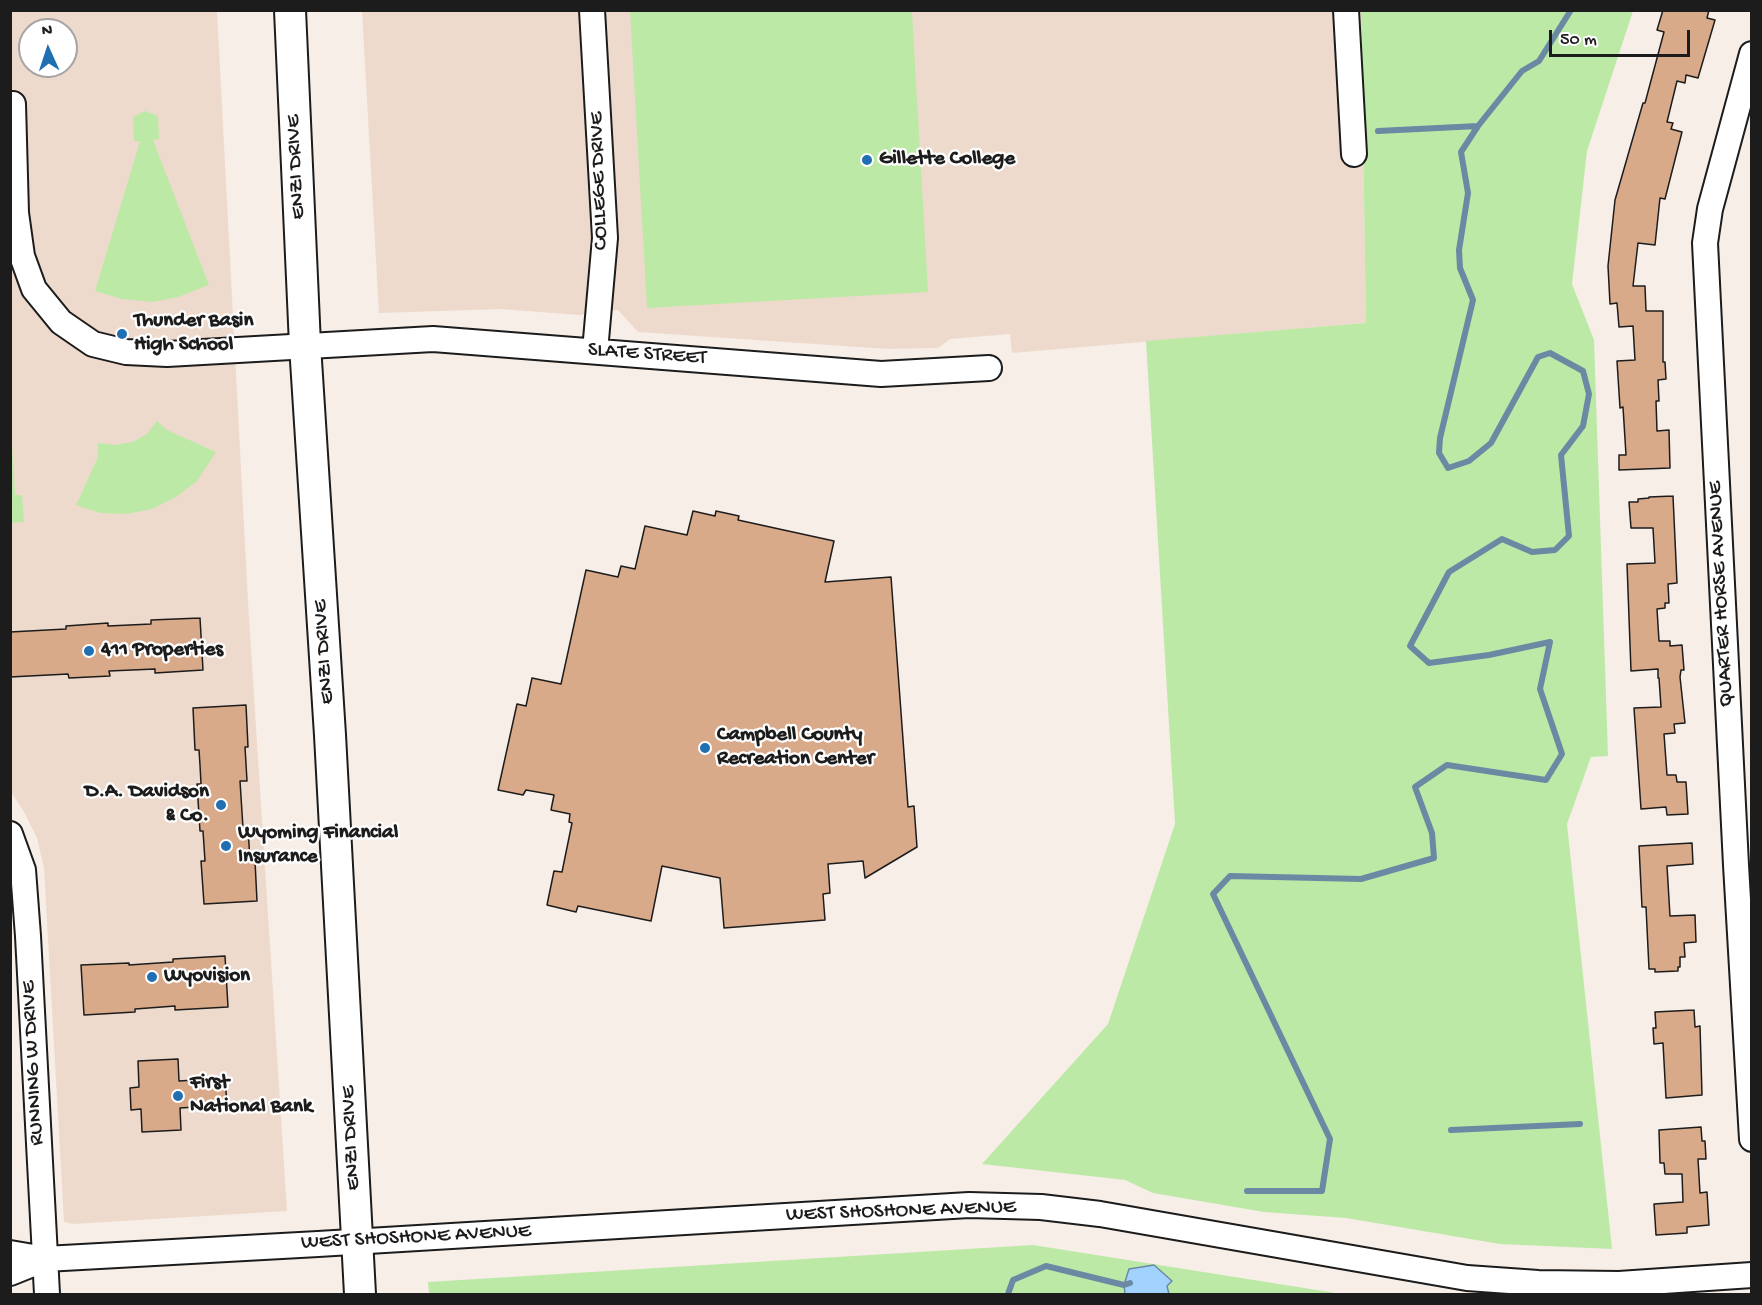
<!DOCTYPE html>
<style>
body{margin:0}
#map{position:relative;width:1762px;height:1305px;overflow:hidden;background:#f7eee8;font-family:"Gochi Hand",sans-serif}
canvas{display:block}
.frame{position:absolute;inset:0;border:12px solid #1c1c1c;pointer-events:none}
.north{position:absolute;left:18px;top:18px;width:60px;height:60px;box-sizing:border-box;background:#fff;border:2px solid #a4a4a4;border-radius:50%;rotate:357deg;font-size:16px;font-weight:700;line-height:24px;text-align:center;color:#1c1c1c}
.north::after{content:'';display:block;margin:auto;width:21px;height:27px;background:#1f6fb2;clip-path:polygon(50% 0,100% 100%,50% 72%,0 100%)}
.scale{position:absolute;left:1549px;top:30px;width:141px;height:27px;box-sizing:border-box;border:3px solid #1c1c1c;border-top:0;padding-left:8px;font-size:18px;line-height:21px;white-space:nowrap;color:#1c1c1c;-webkit-text-stroke:4px #fff;paint-order:stroke}
</style>
<div id="map">
<canvas width="1762" height="1305"></canvas>
<div class="frame"></div>
<div class="north">N</div>
<div class="scale">50 m</div>
</div>
<script>
const ctx = document.querySelector('canvas').getContext('2d');
ctx.lineJoin = 'round';
function fillPath(path, color) { ctx.fillStyle = color; ctx.fill(path, 'evenodd'); }
const shape = rows => new Path2D(rows.map(r => 'M' + r).join(''));
function stroke(path, color, width, dash) { ctx.strokeStyle = color; ctx.lineWidth = width; ctx.lineCap = dash ? 'butt' : 'round'; ctx.setLineDash(dash || []); ctx.stroke(path); }
function drawText(font, color, halo, rows, align = 'center') {
  ctx.font = font + ' "Gochi Hand",sans-serif'; ctx.lineWidth = 4.5; ctx.setLineDash([]); ctx.textBaseline = 'middle'; ctx.strokeStyle = halo; ctx.fillStyle = color; for (const [text, x, y, turn = 0] of rows) {
    ctx.save(); ctx.translate(x, y); ctx.rotate((+turn || 0) * Math.PI / 180); ctx.textAlign = isNaN(turn) ? turn : align; if (halo) ctx.strokeText(text, 0, 0); ctx.fillText(text, 0, 0); ctx.restore();
  }
}
fillPath(shape([
 [10,11,217,11,248,602,287,1211,73,1224,64,1222,44,868,37,838,23,810,10,791],
 [30,30,66,30,66,66,30,66],
 [362,11,1361,11,1366,323,1012,353,1010,334,950,339,938,348,888,349,638,332,618,310,579,315,501,309,379,313]
]), '#eedacc');
fillPath(shape([
 [630,11,912,11,928,292,647,308],
 [1361,11,1633,11,1587,151,1572,284,1594,340,1608,756,1591,757,1567,824,1612,1249,1500,1244,1346,1218,1264,1212,1153,1193,1125,1180,982,1164,1108,1024,1175,824,1146,341,1366,323],
 [145,111,158,116,159,139,153,140,209,285,178,297,152,302,122,299,95,291,140,141,134,141,133,117],
 [157,421,167,430,216,452,197,481,176,497,152,509,127,514,100,513,76,505,98,457,98,443,115,445,132,442,146,435],
 [11,425,15,495,22,495,24,522,11,523],
 [1033,1245,1342,1294,429,1294,428,1282]
]), '#bde9a7');
const water = shape([
 [1154,1265,1172,1281,1167,1286,1169,1294,1125,1294,1124,1285,1129,1269,1154,1265]
]);
fillPath(water, '#a2d2fe');
stroke(water, '#6c89a4', 1.5);
stroke(shape([
 [1378,131,1478,126],
 [1451,1130,1580,1124],
 [1247,1191,1322,1191,1330,1139,1213,894,1230,876,1361,879,1434,858,1432,833,1415,787,1447,765,1546,780,1562,754,1540,689,1550,642,1489,655,1429,663,1410,646,1449,572,1502,539,1532,552,1555,550,1569,536,1561,455,1583,426,1589,394,1583,371,1550,353,1538,357,1491,443,1469,461,1448,468,1439,453,1440,438,1473,300,1460,268,1459,250,1468,193,1461,152,1478,126,1522,71,1539,61,1571,10],
 [1008,1294,1013,1280,1046,1266,1124,1285,1130,1283]
]), '#6c89a4', 6);
const building = shape([
 [1663,10,1709,10,1707,18,1715,20,1698,78,1686,75,1685,83,1677,81,1667,122,1673,123,1671,129,1682,132,1665,199,1660,198,1655,245,1638,243,1633,286,1645,286,1646,311,1663,311,1663,362,1665,362,1666,379,1658,380,1659,401,1656,401,1657,431,1669,430,1670,468,1619,470,1619,455,1626,455,1623,407,1620,408,1617,361,1635,360,1633,326,1619,327,1617,303,1610,304,1608,266,1615,200,1643,103,1645,103,1664,32,1657,30,1663,10],
 [1673,496,1677,583,1668,584,1669,603,1665,603,1665,608,1657,609,1659,641,1670,641,1670,646,1682,645,1684,670,1681,670,1680,677,1685,723,1674,724,1675,733,1664,734,1667,775,1676,775,1677,782,1686,782,1688,814,1667,815,1666,807,1641,809,1634,708,1661,707,1659,678,1658,678,1658,669,1631,671,1627,564,1655,563,1653,528,1631,528,1629,502,1638,502,1638,499,1649,498,1649,497,1673,496],
 [693,511,715,516,716,511,739,516,738,520,834,541,825,582,891,577,908,807,914,806,917,847,865,878,863,861,828,864,830,893,823,894,825,920,724,928,720,878,662,866,651,921,578,906,576,912,547,905,554,871,562,872,572,823,569,822,570,814,551,810,554,795,526,790,523,795,498,790,517,704,526,706,532,678,561,684,586,570,618,577,621,566,635,569,645,526,687,535,693,511],
 [200,618,203,670,155,673,155,669,109,671,110,676,69,678,68,674,10,677,10,632,66,629,66,626,108,623,108,626,151,624,151,620,200,618],
 [246,705,248,747,245,747,247,781,240,781,243,828,248,827,250,861,255,861,257,901,204,904,201,861,205,861,203,831,200,831,197,784,201,784,200,765,199,750,195,750,193,708,246,705],
 [1692,843,1693,864,1667,866,1670,916,1695,915,1696,942,1684,943,1685,957,1680,957,1680,967,1678,967,1678,971,1655,972,1655,969,1649,969,1646,907,1642,907,1639,846,1692,843],
 [225,956,228,1007,175,1010,175,1006,135,1009,135,1012,84,1015,81,965,129,963,129,965,173,962,173,959,225,956],
 [1694,1010,1695,1027,1700,1026,1702,1095,1666,1098,1663,1043,1654,1044,1653,1028,1656,1028,1655,1012,1694,1010],
 [178,1059,179,1081,225,1078,227,1105,180,1108,181,1130,142,1132,141,1109,131,1110,130,1088,139,1087,138,1061,178,1059],
 [1701,1127,1702,1141,1705,1141,1706,1159,1698,1159,1700,1193,1707,1192,1709,1225,1687,1227,1687,1233,1656,1235,1654,1204,1683,1202,1682,1174,1665,1174,1664,1163,1660,1163,1659,1130,1701,1127]
]);
fillPath(building, '#d9aa8a');
stroke(building, '#1c1c1c', 1.5);
const minor = shape([
 [592,10,605,238,595,351],
 [1346,10,1354,154],
 [1752,54,1710,209,1705,243,1736,865,1752,1139],
 [10,104,13,104,16,213,22,256,34,289,61,322,93,344,126,352,167,354,433,339,881,374,989,368],
 [10,834,23,870,28,936,47,1294],
 [10,1253,45,1259,318,1244,969,1205,1041,1207,1100,1214,1467,1278,1538,1283,1619,1284,1752,1275],
 [10,1273,45,1259]
]);
const major = shape([
 [290,10,305,345,330,735,360,1294]
]);
stroke(minor, '#1c1c1c', 28);
stroke(major, '#1c1c1c', 34);
stroke(minor, '#fff', 24);
stroke(major, '#fff', 30);
for (const [x, y, r, color] of [
 [867,160,6,"#1f6fb2"],
 [122,334,6,"#1f6fb2"],
 [89,651,6,"#1f6fb2"],
 [705,748,6,"#1f6fb2"],
 [221,805,6,"#1f6fb2"],
 [226,846,6,"#1f6fb2"],
 [152,977,6,"#1f6fb2"],
 [178,1096,6,"#1f6fb2"]
]) { const dot = new Path2D(); dot.arc(x, y, r, 0, 2 * Math.PI); ctx.fillStyle = color; ctx.fill(dot); stroke(dot, '#fff', 2); }
drawText('bold 21px', '#1c1c1c', '#fff', [
 ["Gillette College",879,160],
 ["Thunder Basin",134,322],
 ["High School",134,346],
 ["411 Properties",101,651],
 ["Campbell County",717,736],
 ["Recreation Center",717,760],
 ["D.A. Davidson",209,793,"right"],
 ["& Co.",209,817,"right"],
 ["Wyoming Financial",238,834],
 ["Insurance",238,858],
 ["Wyovision",164,977],
 ["First",190,1084],
 ["National Bank",190,1108]
], 'left');
drawText('21px', '#1c1c1c', '#fff', [
 ["ENZI DRIVE",297,167,-93],
 ["COLLEGE DRIVE",600,181,-92],
 ["SLATE STREET",647,355,4],
 ["QUARTER HORSE AVENUE",1722,594,-93],
 ["ENZI DRIVE",325,652,-94],
 ["RUNNING W DRIVE",34,1063,-93],
 ["ENZI DRIVE",352,1138,-93],
 ["WEST SHOSHONE AVENUE",901,1212,-2],
 ["WEST SHOSHONE AVENUE",416,1238,-3]
]);
</script>
